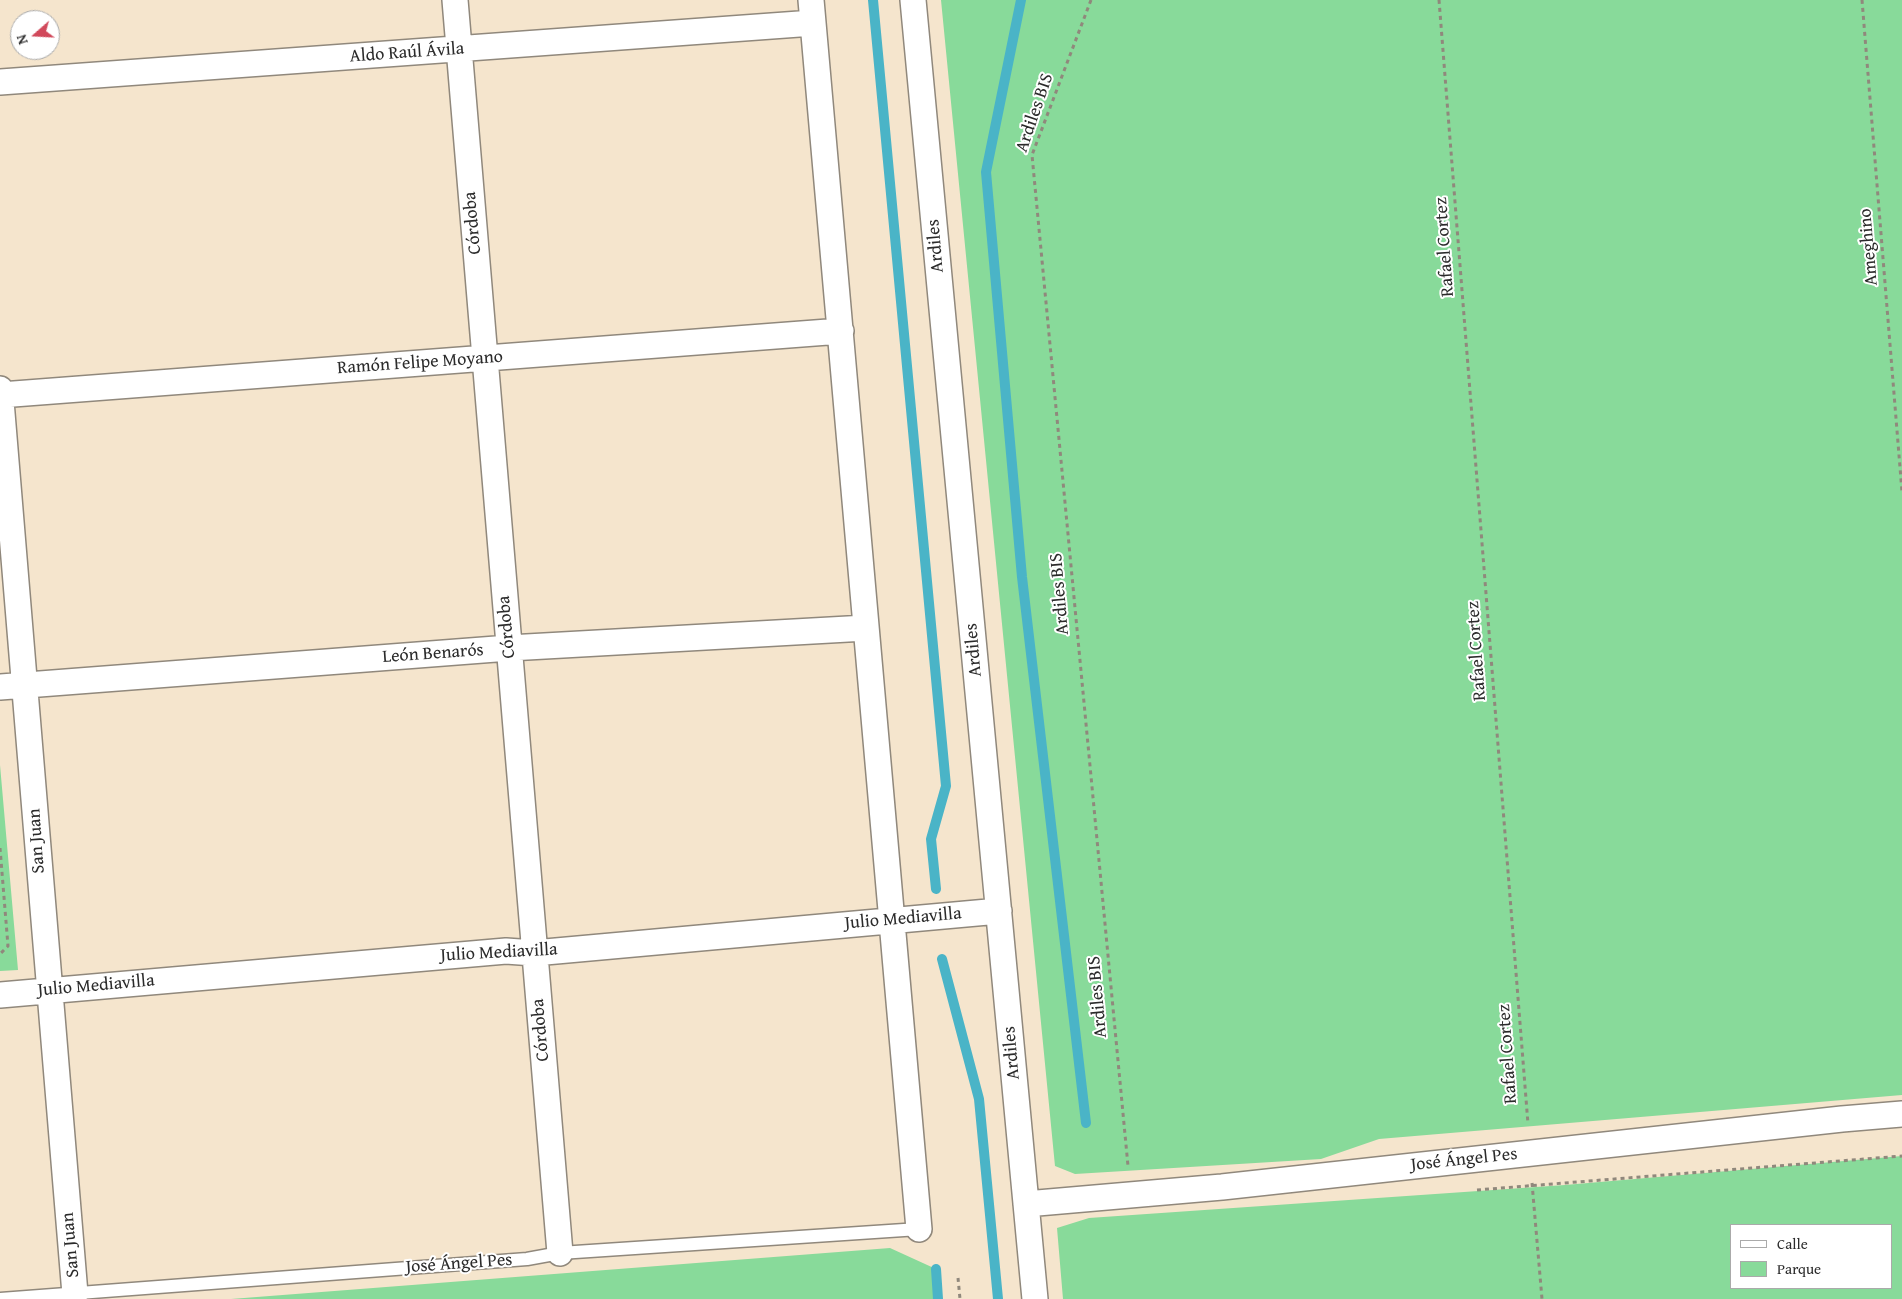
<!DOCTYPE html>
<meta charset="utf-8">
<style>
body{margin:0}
#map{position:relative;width:1902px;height:1299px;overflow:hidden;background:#f5e5cd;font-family:"Gentium Book Plus",serif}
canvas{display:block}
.legend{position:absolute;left:1730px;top:1224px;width:162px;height:65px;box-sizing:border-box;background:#fff;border:1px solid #aaa;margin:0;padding:6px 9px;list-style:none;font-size:15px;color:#2b2b2b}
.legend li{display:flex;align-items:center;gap:10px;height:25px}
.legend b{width:25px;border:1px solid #aaa}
.north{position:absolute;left:10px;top:10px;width:50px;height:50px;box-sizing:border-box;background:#fff;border:1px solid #aaa;border-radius:50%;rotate:251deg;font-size:14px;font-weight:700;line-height:20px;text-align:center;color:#2b2b2b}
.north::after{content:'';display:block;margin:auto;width:18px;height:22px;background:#d1495b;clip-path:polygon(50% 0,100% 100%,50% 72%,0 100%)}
</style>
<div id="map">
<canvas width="1902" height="1299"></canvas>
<ul class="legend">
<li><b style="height:6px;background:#fff"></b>Calle</li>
<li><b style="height:14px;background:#88da9a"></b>Parque</li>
</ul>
<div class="north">N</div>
</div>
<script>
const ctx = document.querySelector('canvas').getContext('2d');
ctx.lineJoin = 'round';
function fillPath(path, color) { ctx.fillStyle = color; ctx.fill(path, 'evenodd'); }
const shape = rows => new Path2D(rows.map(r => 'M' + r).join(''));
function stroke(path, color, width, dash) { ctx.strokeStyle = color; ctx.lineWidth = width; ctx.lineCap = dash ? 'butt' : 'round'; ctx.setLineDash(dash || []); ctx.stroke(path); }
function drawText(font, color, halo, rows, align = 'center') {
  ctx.font = font + ' "Gentium Book Plus",serif'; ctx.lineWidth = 4; ctx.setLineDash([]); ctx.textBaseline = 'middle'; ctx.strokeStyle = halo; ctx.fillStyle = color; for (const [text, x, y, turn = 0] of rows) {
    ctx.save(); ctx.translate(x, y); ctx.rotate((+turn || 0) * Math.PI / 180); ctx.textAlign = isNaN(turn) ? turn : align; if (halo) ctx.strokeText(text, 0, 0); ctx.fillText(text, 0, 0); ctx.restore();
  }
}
fillPath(shape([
 [941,0,1902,0,1902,1095,1379,1139,1321,1159,1075,1174,1055,1166],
 [0,765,18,970,0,971],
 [1902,1156,1902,1299,1063,1299,1057,1228,1089,1218,1565,1185],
 [1731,1225,1891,1225,1891,1288,1731,1288],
 [890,1248,936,1269,938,1299,231,1299]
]), '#88da9a');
stroke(shape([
 [873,0,946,786,931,839,936,889],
 [1021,0,986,172,1022,577,1086,1123],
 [942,959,979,1099,998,1299],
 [936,1269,938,1299]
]), '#4ab4c7', 10);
const service = shape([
 [0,1299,527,1259,560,1253,919,1229]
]);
const minor = shape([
 [455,0,560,1253],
 [811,0,919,1229],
 [913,0,1035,1299],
 [0,82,813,23],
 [0,389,75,1294],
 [0,395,841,331],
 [0,687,509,648,866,628],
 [0,995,506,951,534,953,999,911],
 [1026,1204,1222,1187,1842,1119,1902,1114]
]);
stroke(service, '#90887c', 15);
stroke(minor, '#90887c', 28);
stroke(shape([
 [1091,0,1032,155,1128,1166],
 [1439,0,1528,1124],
 [1862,0,1902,492],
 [0,848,8,946,0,954],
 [1532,1183,1542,1299],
 [1477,1190,1902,1156],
 [958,1278,960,1299]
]), '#90887c', 3, [4, 4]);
stroke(service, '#fff', 12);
stroke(minor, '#fff', 25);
drawText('18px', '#2b2b2b', '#fff', [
 ["Aldo Raúl Ávila",407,53,-4],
 ["Ardiles BIS",1035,113,-71],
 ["Córdoba",473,223,-95],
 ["Ardiles",936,246,-95],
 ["Rafael Cortez",1445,247,-94],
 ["Ameghino",1869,247,-95],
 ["Ramón Felipe Moyano",420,363,-4],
 ["Ardiles BIS",1060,594,-95],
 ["Córdoba",507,627,-95],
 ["Ardiles",974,650,-95],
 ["Rafael Cortez",1477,651,-94],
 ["León Benarós",433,654,-4],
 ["San Juan",37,841,-94],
 ["Julio Mediavilla",903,919,-5],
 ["Julio Mediavilla",499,953,-3],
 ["Julio Mediavilla",96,986,-5],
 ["Ardiles BIS",1098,997,-95],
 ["Córdoba",541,1030,-95],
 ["Ardiles",1012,1053,-95],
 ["Rafael Cortez",1508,1054,-94],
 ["José Ángel Pes",1464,1160,-6],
 ["San Juan",71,1245,-95],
 ["José Ángel Pes",459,1264,-4]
]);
</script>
